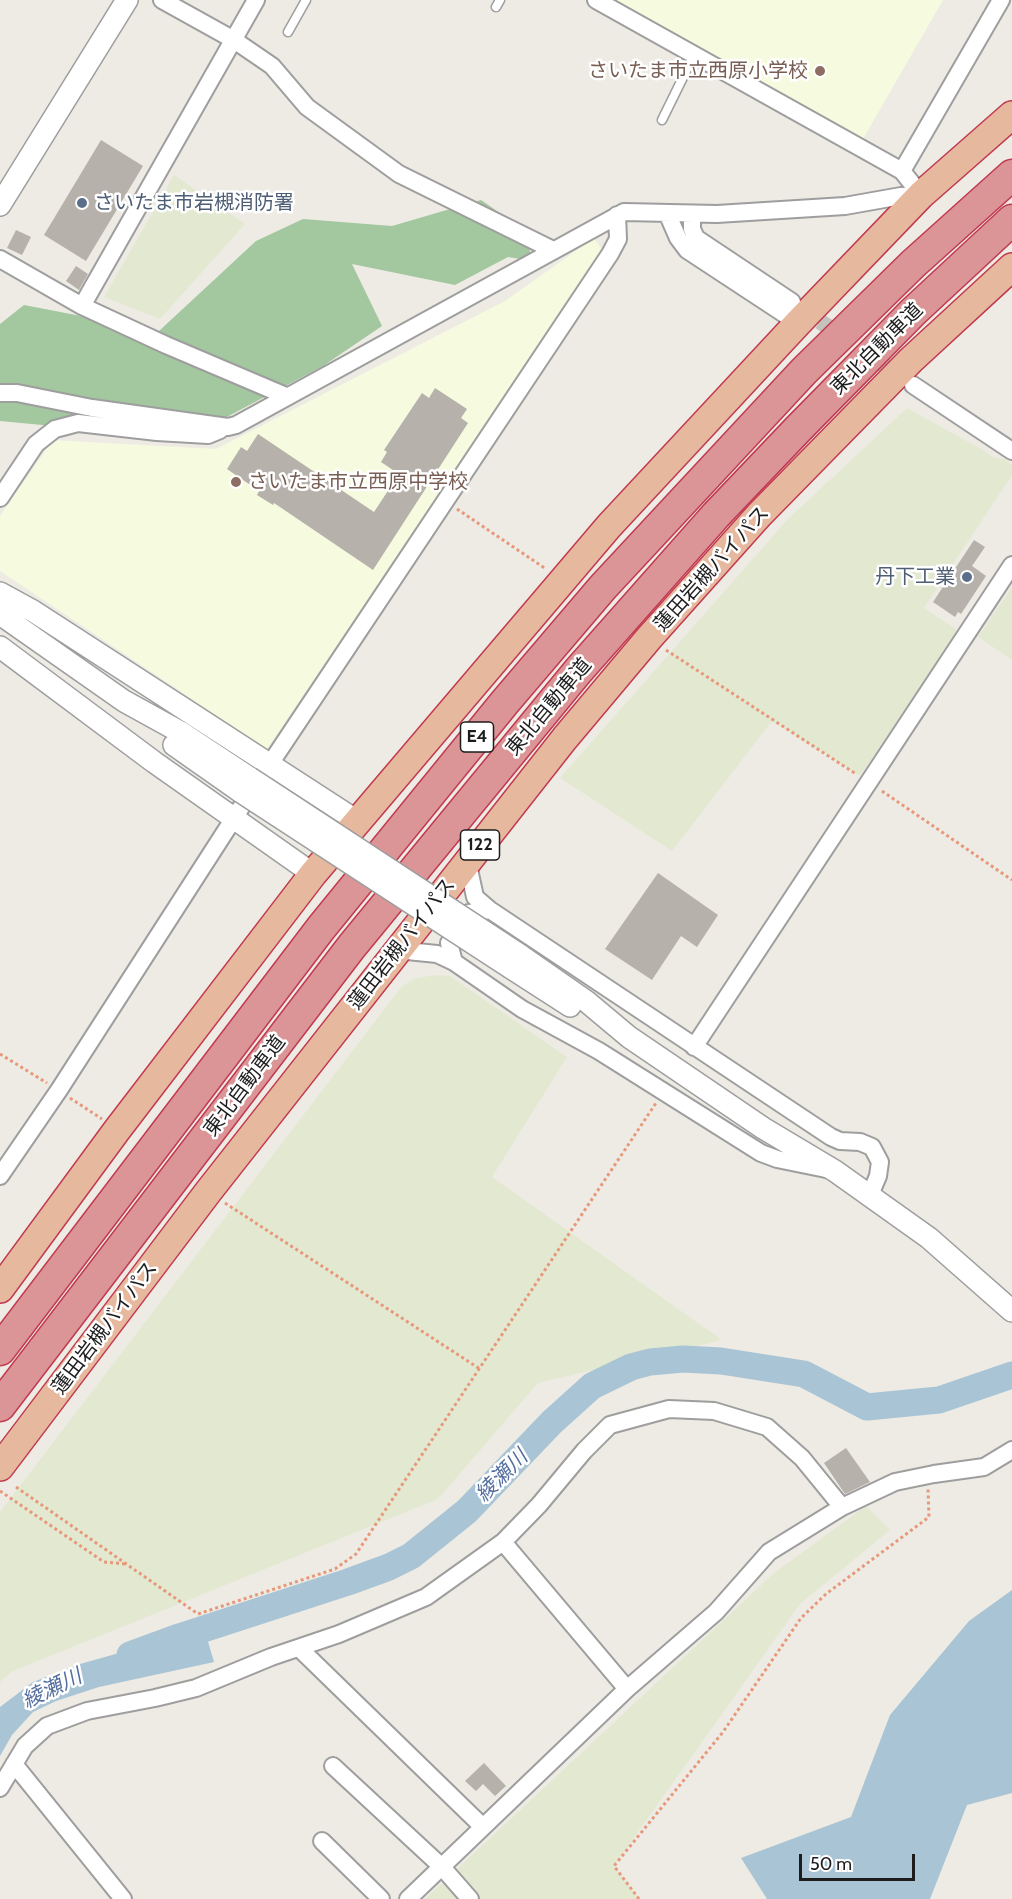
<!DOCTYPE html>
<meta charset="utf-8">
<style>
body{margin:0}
#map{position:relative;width:1012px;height:1899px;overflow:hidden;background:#edebe4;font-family:Cabin,sans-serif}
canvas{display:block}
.scale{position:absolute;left:799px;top:1854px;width:116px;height:27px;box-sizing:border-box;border:3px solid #1d1d1d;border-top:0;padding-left:8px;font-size:18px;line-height:21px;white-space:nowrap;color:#1d1d1d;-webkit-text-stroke:4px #fff;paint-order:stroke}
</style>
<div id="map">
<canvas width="1012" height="1899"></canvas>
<div class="scale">50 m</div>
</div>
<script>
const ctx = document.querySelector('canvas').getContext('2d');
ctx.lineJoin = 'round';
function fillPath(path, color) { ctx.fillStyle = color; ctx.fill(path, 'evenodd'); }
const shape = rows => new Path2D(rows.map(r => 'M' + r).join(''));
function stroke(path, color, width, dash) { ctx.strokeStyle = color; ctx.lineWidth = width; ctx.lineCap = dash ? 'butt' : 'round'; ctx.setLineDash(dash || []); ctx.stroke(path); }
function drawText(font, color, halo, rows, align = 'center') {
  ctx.font = font + ' Cabin,"Noto Sans JP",sans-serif'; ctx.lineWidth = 5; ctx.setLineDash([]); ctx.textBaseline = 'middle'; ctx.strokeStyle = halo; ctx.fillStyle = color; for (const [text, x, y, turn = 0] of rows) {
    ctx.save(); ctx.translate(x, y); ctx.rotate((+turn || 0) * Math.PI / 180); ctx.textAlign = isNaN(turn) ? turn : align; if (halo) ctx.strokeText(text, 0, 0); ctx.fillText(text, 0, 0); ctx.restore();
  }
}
fillPath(shape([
 [615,0,943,0,863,139,614,2],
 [594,238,604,253,267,749,0,571,0,516,53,440,216,449,505,301]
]), '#f6fbdf');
fillPath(shape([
 [174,175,245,224,160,319,104,297],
 [907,408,983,450,992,457,1004,459,1012,465,1012,475,924,608,959,631,860,776,772,721,672,851,560,778,788,519],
 [1012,587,1012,660,978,637],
 [436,975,450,976,567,1057,492,1177,722,1340,538,1383,438,1499,13,1671,0,1682,0,1512,402,986,416,978],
 [866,1506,890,1530,800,1604,614,1866,640,1899,425,1899,774,1573]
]), '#e3e9d1');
fillPath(shape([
 [481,200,523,229,533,261,508,257,455,285,352,264,382,326,323,366,206,428,53,426,0,421,0,324,24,305,159,331,256,241,303,219,392,226]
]), '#a3c79e');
fillPath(shape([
 [1012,1590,1012,1793,967,1805,930,1899,767,1899,741,1858,851,1817,890,1715,969,1621],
 [206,1635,214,1662,99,1687,56,1701,33,1712,12,1735,0,1756,0,1707,33,1682,80,1664,137,1648]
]), '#a9c4d5');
stroke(shape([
 [130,1655,179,1637,348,1582,389,1567,411,1556,467,1511,552,1422,592,1386,631,1367,650,1362,683,1359,721,1361,804,1374,867,1407,939,1400,1012,1375]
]), '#a9c4d5', 27);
fillPath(shape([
 [101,140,143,166,86,261,44,235],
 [16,230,31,237,22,255,7,248],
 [76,266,88,274,79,290,66,281],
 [435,388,467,409,461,418,468,423,373,570,274,503,273,505,257,495,259,491,227,469,241,447,247,451,258,434,374,512,399,474,381,462,387,452,384,450,422,393,429,398],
 [974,540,985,547,972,566,986,576,961,614,958,612,955,617,933,602],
 [658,873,718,915,697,947,681,936,652,980,605,949],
 [846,1448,870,1482,845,1494,824,1463],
 [484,1763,506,1786,495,1796,483,1784,476,1791,465,1781]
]), '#b6b1aa');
stroke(shape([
 [800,308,903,378]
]), '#c3c2bc', 16, [16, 8]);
const service = shape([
 [496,7,500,0],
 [288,32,306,0],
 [662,120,694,55]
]);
const minor = shape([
 [162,0,234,40,272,66,307,107,399,174,553,250],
 [596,0,902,171,921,195],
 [902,171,1001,0],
 [667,213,678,238,687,250,798,323],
 [692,214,692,229,696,238,792,302],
 [0,259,82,306,166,345,286,396],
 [82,306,256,0],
 [913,385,1012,451],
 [0,393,17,393,92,408,228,427,236,425,624,212,717,214,845,206,901,196,921,195],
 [0,498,36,444,55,429,78,423,157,432,208,435,220,430],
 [467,860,475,897,490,910],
 [397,950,437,954,454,962],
 [694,1047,1012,565],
 [826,1169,777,1159,761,1153,599,1051,522,1009,454,962,449,943,469,913,490,910,831,1137,840,1141,860,1142,872,1147,880,1162,878,1176,870,1195],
 [0,1176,59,1090,234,818,610,254,618,239,617,215],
 [503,1542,627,1689],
 [299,1648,483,1827],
 [14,1764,123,1899],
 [333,1766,442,1867,470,1899],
 [0,1788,25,1746,47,1726,87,1711,155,1698,196,1688,271,1657,339,1634,426,1597,503,1542,539,1505,584,1451,610,1425,669,1409,714,1411,767,1427,802,1458,842,1507],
 [322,1841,381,1899],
 [408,1899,627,1689,716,1612,769,1552,842,1507,895,1482,934,1474,984,1467,1012,1450]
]);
const tertiary = shape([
 [0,205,127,0],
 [0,593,33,611,357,821],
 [0,614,124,701,182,733,250,778],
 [0,647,154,762,313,874],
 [174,745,241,792],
 [520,955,586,1001,629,1037,763,1128,835,1171,929,1238,1012,1311],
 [511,968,570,1006]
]);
const trunk = shape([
 [0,1289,117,1130,313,874,609,526,798,323,921,195,1012,115],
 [0,1467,208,1192,565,738,649,638,759,515,911,360,1012,267]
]);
const motorway = shape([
 [0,1350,321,928,505,702,603,587,804,371,913,264,1012,175],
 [0,1406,352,946,578,671,716,515,798,429,913,312,1012,220]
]);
stroke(service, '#9e9e9e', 11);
stroke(minor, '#9e9e9e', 20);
stroke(tertiary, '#9e9e9e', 24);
stroke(trunk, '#c23951', 30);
stroke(motorway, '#c23951', 33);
stroke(shape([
 [457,509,546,569],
 [666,650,856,774],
 [882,791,1012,880],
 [0,1054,47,1083],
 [70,1098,102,1119],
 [225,1203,480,1369],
 [16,1487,198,1614,335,1569,356,1554,656,1103],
 [0,1491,104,1562,126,1564],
 [639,1899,614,1866,723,1732,801,1618,826,1594,929,1517,928,1489]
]), '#e8987a', 3, [3, 3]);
stroke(service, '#fff', 8);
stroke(minor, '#fff', 16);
stroke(tertiary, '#fff', 21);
stroke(trunk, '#e6b89e', 27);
stroke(motorway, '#db9596', 30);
const tertiaryBridge = shape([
 [250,778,520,955],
 [241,792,511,968]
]);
stroke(tertiaryBridge, '#9e9e9e', 24, []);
stroke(tertiaryBridge, '#fff', 21);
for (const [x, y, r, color] of [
 [820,71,6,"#8d6e63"],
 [82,203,6,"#5c6f8a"],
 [236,482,6,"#8d6e63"],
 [967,577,6,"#5c6f8a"]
]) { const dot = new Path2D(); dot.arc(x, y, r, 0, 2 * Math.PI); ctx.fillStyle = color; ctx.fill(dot); stroke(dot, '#fff', 2); }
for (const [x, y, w] of [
 [477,737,33],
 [480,845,39]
]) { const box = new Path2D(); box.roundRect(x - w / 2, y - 15, w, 30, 4.5); ctx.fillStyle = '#fff'; ctx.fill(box); stroke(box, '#1d1d1d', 1.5); }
drawText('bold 18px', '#1d1d1d', null, [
 ["E4",477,737],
 ["122",480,845]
]);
drawText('20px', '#785e54', '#fff', [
 ["さいたま市立西原小学校",808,71],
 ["さいたま市立西原中学校",248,482,"left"]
], 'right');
drawText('20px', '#4e5e75', '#fff', [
 ["さいたま市岩槻消防署",94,203],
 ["丹下工業",955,577,"right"]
], 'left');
drawText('20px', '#1d1d1d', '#fff', [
 ["東北自動車道",877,349,-45],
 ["蓮田岩槻バイパス",712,569,-48],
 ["東北自動車道",549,707,-50],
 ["蓮田岩槻バイパス",402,944,-52],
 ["東北自動車道",245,1086,-53],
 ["蓮田岩槻バイパス",105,1328,-53]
]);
drawText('italic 21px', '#556ea0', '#fff', [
 ["綾瀬川",502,1476,-45],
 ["綾瀬川",52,1689,-26]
]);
</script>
